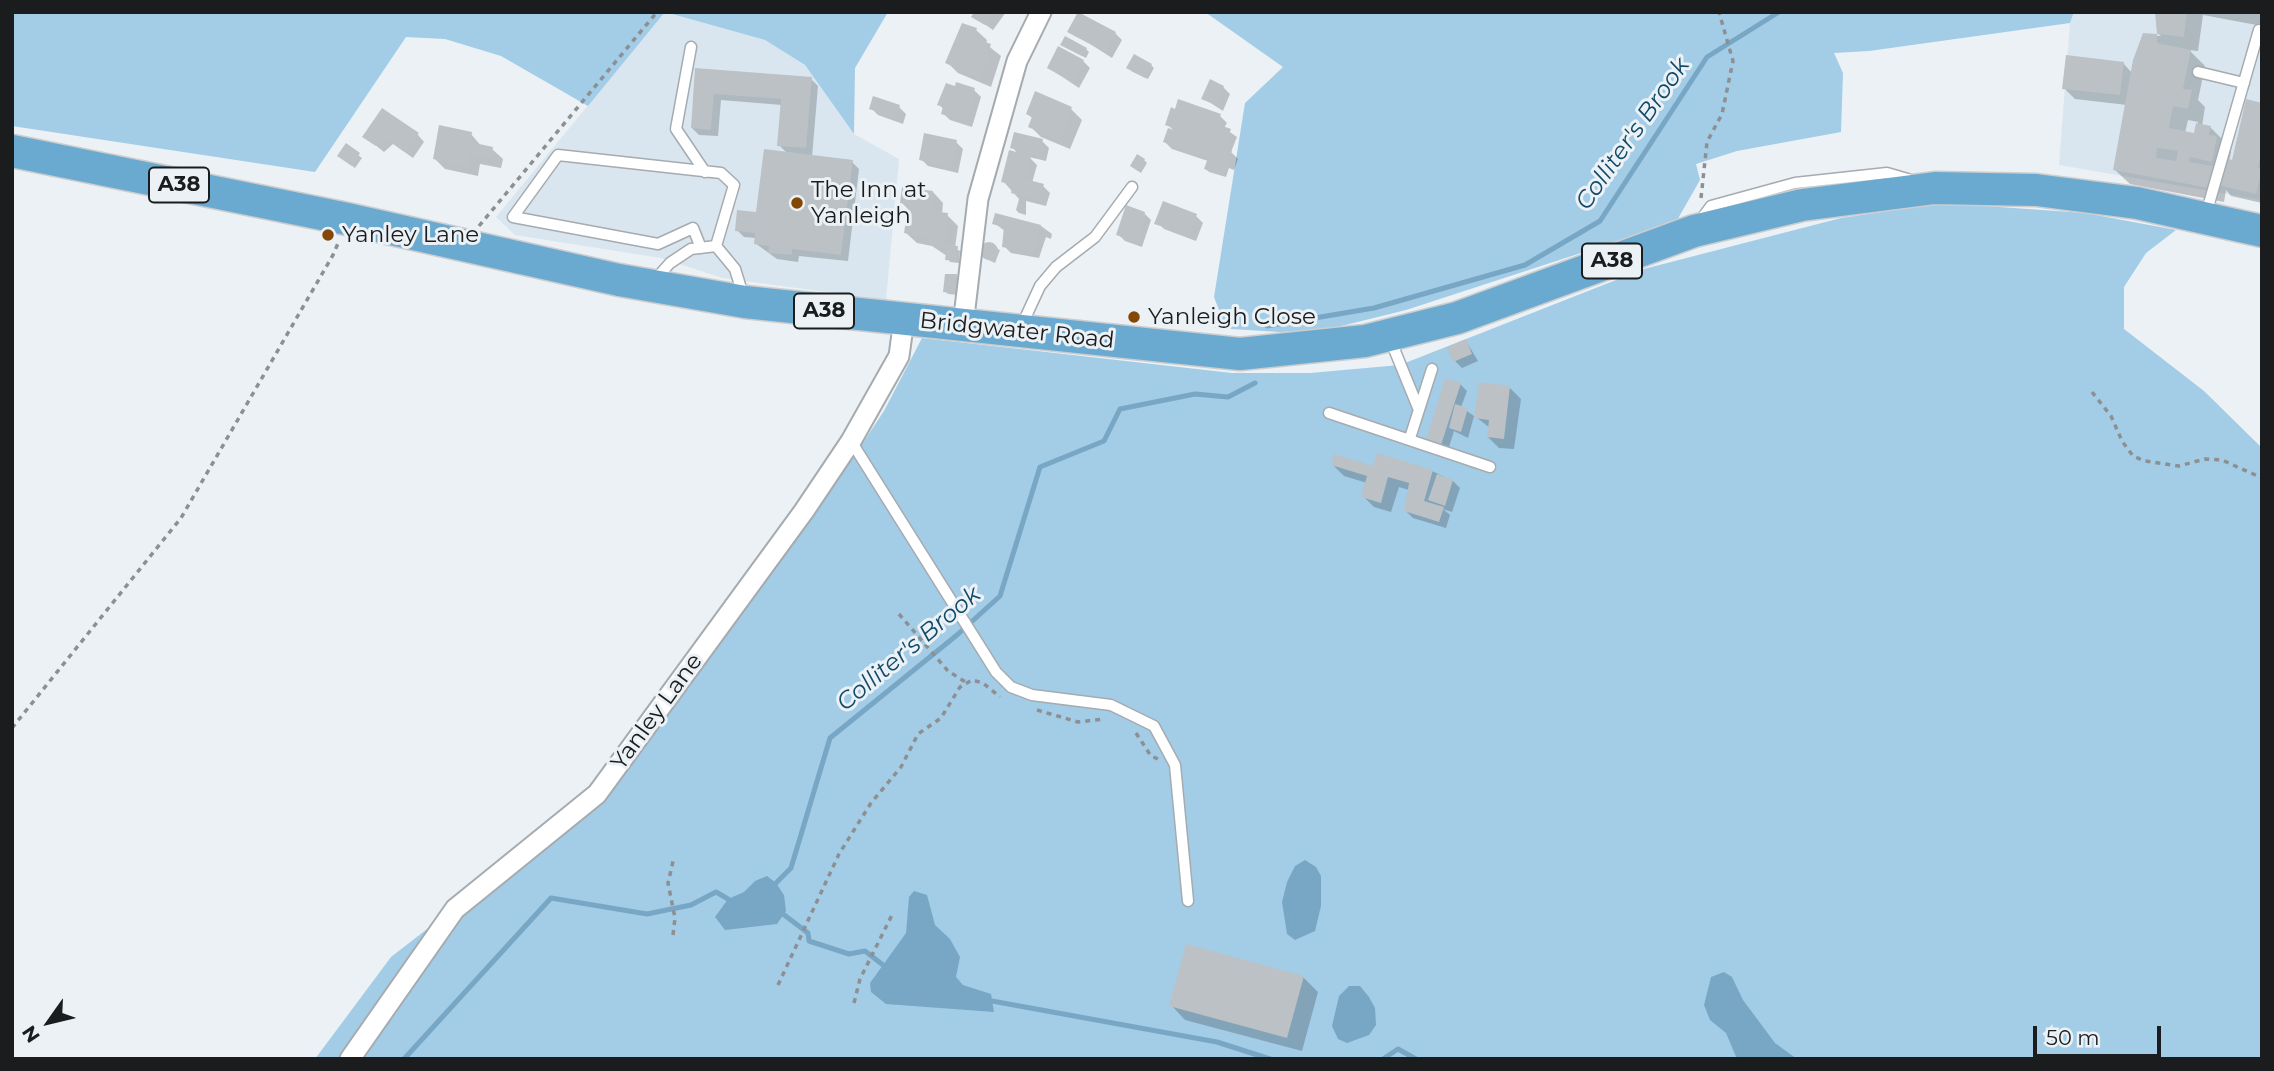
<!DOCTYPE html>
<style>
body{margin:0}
#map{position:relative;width:2274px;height:1071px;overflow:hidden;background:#ebf1f5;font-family:Montserrat,sans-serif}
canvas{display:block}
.frame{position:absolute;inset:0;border:14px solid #1a1c1d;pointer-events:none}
.north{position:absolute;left:14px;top:987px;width:70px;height:70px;-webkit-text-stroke:5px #ebf1f5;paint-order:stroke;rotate:236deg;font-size:19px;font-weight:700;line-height:28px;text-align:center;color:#1a1c1d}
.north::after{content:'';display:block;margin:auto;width:24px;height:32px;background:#1a1c1d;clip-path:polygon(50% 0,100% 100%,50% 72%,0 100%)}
.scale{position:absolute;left:2033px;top:1026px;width:128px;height:32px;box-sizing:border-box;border:4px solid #1a1c1d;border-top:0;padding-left:9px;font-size:21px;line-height:24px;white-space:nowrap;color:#1a1c1d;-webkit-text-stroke:5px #ebf1f5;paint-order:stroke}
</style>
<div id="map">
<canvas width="2274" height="1071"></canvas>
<div class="frame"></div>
<div class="north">N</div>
<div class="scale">50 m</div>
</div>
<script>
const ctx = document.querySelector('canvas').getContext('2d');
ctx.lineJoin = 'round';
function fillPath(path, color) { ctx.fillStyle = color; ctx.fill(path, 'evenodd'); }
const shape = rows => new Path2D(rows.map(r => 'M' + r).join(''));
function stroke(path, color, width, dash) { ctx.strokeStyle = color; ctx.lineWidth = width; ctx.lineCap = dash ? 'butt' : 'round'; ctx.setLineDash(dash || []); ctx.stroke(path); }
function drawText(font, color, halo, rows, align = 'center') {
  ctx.font = font + ' Montserrat,sans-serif'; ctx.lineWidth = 6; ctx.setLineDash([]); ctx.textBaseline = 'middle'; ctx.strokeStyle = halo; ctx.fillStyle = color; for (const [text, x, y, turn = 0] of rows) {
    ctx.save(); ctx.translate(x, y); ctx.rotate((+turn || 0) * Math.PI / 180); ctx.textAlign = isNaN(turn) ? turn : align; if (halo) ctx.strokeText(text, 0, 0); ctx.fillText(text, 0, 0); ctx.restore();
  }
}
fillPath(shape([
 [665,12,765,40,805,65,854,134,899,159,886,300,722,278,661,258,515,235,496,217],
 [2074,12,2262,12,2261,200,2059,165,2070,23]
]), '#d9e6ef');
fillPath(shape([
 [12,12,888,12,855,68,854,134,805,65,765,40,665,12,588,106,501,56,445,39,406,37,315,172,12,126],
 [1205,12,1779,13,2074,12,2070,23,1869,51,1834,53,1843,73,1841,132,1737,151,1696,164,1700,180,1676,222,1406,310,1325,330,1280,332,1215,328,1219,310,1214,297,1245,103,1283,67],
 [1942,203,2085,213,2176,230,2146,253,2124,287,2124,329,2204,391,2262,448,2262,1059,361,1059,462,914,598,806,846,468,884,411,922,338,1232,373,1310,373,1400,365,1644,269,1841,218],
 [431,926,340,1059,315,1059,391,957]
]), '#a3cce7');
fillPath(shape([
 [1305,860,1316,867,1321,876,1321,906,1315,931,1295,940,1287,934,1282,902,1287,882,1295,866],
 [767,876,776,883,784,895,786,911,777,924,725,930,715,917,728,899,744,892,755,881],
 [914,891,927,895,935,925,950,939,960,957,956,977,963,985,991,994,994,1012,886,1004,871,992,870,983,906,933,909,897],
 [1724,972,1732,977,1743,1000,1775,1043,1797,1059,1737,1059,1726,1033,1710,1020,1704,1005,1711,977],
 [1349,986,1360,986,1369,997,1375,1008,1376,1025,1369,1035,1347,1043,1338,1039,1332,1026,1339,996]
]), '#78a7c5');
fillPath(shape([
 [975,12,1006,12,993,30,973,16],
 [2157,12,2262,12,2262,26,2203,15,2198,51,2189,50,2205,66,2198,100,2205,107,2202,126,2210,127,2225,142,2231,152,2229,161,2233,162,2262,105,2262,203,2231,196,2226,190,2224,202,2130,184,2115,170,2127,105,2075,99,2064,88,2123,63,2132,73,2144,35,2161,36,2158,33],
 [2188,120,2198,122,2196,135,2185,133],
 [976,30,987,40,986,44,1001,56,991,87,958,73,947,62],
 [1070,31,1115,33,1122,40,1112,58],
 [1065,47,1086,49,1089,52,1086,58],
 [1083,61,1090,68,1079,88,1049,68],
 [1151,65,1154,68,1148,79,1131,71],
 [697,70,811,79,818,86,812,157,852,162,859,169,848,261,799,256,798,262,777,259,755,243,756,238,744,237,737,230,758,214,788,154,779,145,782,105,721,100,718,136,699,135,692,128],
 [1223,87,1230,94,1223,111,1203,98],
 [974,90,981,97,972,127,950,120,943,113,944,110,939,104],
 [1036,94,1071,109,1082,120,1070,149,1041,137,1030,126,1033,119,1028,114],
 [899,107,906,114,903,124,878,115,871,108],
 [1220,116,1227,123,1224,128,1237,137,1231,152,1238,159,1234,170,1229,168,1226,177,1209,172,1206,169,1208,161,1172,149,1165,142,1175,132,1167,124],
 [471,134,482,147,492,149,503,159,501,168,480,164,478,176,445,169,434,158],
 [418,135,424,142,413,158,393,144,384,152,364,136],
 [1042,141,1049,148,1046,161,1029,157,1037,165,1032,183,1043,186,1050,193,1046,206,1026,201,1026,215,1019,213,1016,210,1019,199,1003,181,1019,155,1012,147],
 [956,142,963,149,958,173,928,166,921,159],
 [346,146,362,158,355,168,342,159],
 [1144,160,1147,163,1141,173,1135,169],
 [933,192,943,203,942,214,947,215,958,226,955,248,960,251,959,263,950,262,947,256,932,246,917,243,906,233,909,210,901,202],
 [1144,213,1151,220,1142,247,1125,241,1118,234],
 [997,215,1041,226,1052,234,1051,239,1046,237,1039,258,1011,253,1004,246,1005,231,994,223],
 [1196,216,1203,223,1196,241,1164,229,1157,222],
 [986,244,1000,250,995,263,984,258],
 [956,276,959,279,958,295,948,294,945,291],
 [1466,341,1478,361,1462,368,1455,361],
 [1460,384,1467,391,1461,407,1474,416,1468,438,1454,431,1448,450,1435,446,1428,439],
 [1510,388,1521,399,1514,449,1499,448,1488,437,1490,428,1476,417],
 [1333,465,1432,471,1453,481,1460,488,1452,512,1443,509,1450,515,1446,528,1413,518,1406,511,1409,490,1399,487,1391,512,1374,507,1363,496,1367,483,1344,476],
 [1303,977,1318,992,1302,1051,1185,1020,1171,1005]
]), '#0003');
stroke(shape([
 [1267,326,1374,308,1525,265,1600,221,1707,57,1779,12],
 [776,883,791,868,830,738,957,635,1000,596,1040,467,1104,441,1120,409,1195,394,1228,397,1255,383],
 [783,914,808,933,809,941,849,954,865,951,883,965],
 [992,1001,1217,1042,1270,1059],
 [404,1059,551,898,647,914,691,905,716,892,728,899],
 [1383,1059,1398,1049,1416,1059]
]), '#78a7c5', 5);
fillPath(shape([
 [974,12,996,12,985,25,971,17],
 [1078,12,1116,32,1105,52,1067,32],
 [2155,12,2187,12,2184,37,2157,34],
 [962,23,977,28,974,38,991,44,980,78,945,63],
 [2143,33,2157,34,2157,43,2191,50,2183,89,2192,90,2188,109,2173,106,2169,128,2194,133,2196,123,2211,126,2209,135,2217,136,2212,162,2190,157,2189,162,2213,166,2209,188,2113,170,2133,60],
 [2157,148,2178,151,2176,161,2156,158],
 [1065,36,1087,48,1082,56,1060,45],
 [1058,46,1084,60,1072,82,1047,68],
 [1134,54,1152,64,1145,78,1126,68],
 [2066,55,2124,62,2120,95,2062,89],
 [695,68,812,77,806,148,777,146,781,99,714,94,711,130,691,128],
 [1210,79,1224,86,1216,105,1201,99],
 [956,82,975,88,965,121,941,114,943,107,937,105,946,83,955,86],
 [1035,91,1072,107,1059,140,1028,127,1032,117,1026,114],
 [873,96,900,105,896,118,869,109],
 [1178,99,1221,114,1217,124,1231,129,1224,146,1165,125,1171,107,1175,109],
 [2246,99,2262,103,2262,149,2258,167,2262,171,2256,194,2218,185,2225,158,2232,160],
 [382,108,419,133,405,152,386,138,376,146,362,137],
 [439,125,472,132,470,142,493,147,491,158,469,154,467,166,433,159],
 [1168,128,1232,150,1223,176,1204,169,1208,158,1163,142],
 [1014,132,1043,139,1039,156,1010,148],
 [924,133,957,140,951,167,919,160],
 [346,143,360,153,352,166,337,156],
 [764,149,853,160,841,255,792,249,792,255,768,253,769,246,754,244,755,233,735,231,737,210,756,212],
 [1009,150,1031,156,1025,179,1044,184,1039,200,1011,193,1013,185,1001,182],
 [1137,154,1145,159,1138,171,1130,166],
 [902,187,933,191,930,211,948,213,943,247,929,245,930,237,904,233,908,207,914,208,915,205,900,203],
 [1163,201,1197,214,1189,235,1154,224],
 [1126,205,1145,212,1138,242,1116,235],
 [995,213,1041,225,1032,252,1002,247,1004,227,992,224],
 '980 251a9 9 0 1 1 18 0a9 9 0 1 1-18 0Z',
 [947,245,958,246,956,261,945,260],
 [945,274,957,274,955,293,943,292],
 [1466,339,1472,354,1453,362,1447,347],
 [1445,378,1461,383,1441,445,1426,440],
 [1479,382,1510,386,1504,439,1487,437,1489,420,1474,418],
 [1455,404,1468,408,1461,432,1449,428],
 [1377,453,1433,470,1424,501,1444,507,1439,522,1404,511,1409,483,1388,477,1381,503,1361,497,1367,476,1331,465,1334,454,1373,466],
 [1437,474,1453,480,1445,506,1428,500],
 [1186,944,1304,976,1287,1038,1169,1006]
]), '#bbc1c5');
const service = shape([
 [691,47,676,129,705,172],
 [2198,72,2244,83],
 [2206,214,2259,30],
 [1700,221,1711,206,1795,183,1887,173,1911,180],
 [701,248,693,228,658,244,513,217,558,155,721,173,734,185,716,246],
 [653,282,670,263,691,249,716,246,735,269,744,298],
 [1021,327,1040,286,1056,267,1095,237,1132,187],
 [1390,339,1419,410],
 [1329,413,1490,467],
 [1410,438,1432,369],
 [851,441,996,672,1011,687,1032,695,1111,705,1154,726,1175,765,1188,901]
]);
const minor = shape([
 [963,325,978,199,1017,61,1041,12],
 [350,1059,455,909,597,794,804,511,851,441,899,356,904,319]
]);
const trunk = shape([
 [12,151,347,219,619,280,745,302,1240,354,1365,341,1457,318,1694,231,1802,205,1935,188,2036,190,2137,203,2262,231]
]);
stroke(service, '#a5abaf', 13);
stroke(minor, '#a5abaf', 23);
stroke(trunk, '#cdcdcd', 35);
stroke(shape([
 [1701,198,1707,142,1722,114,1733,61,1719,12],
 [479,226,657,12],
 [2092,392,2111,416,2122,441,2133,456,2145,461,2179,466,2205,459,2222,460,2262,478],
 [899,614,948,671,967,683],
 [1037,710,1078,722,1104,719],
 [12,728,181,518,333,255,339,241],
 [1136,733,1151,756,1158,759],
 [673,935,675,918,668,883,674,857],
 [778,985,839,854,871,803,901,767,918,734,941,718,960,687,972,680,983,683,1000,697],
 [854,1003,860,979,892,915]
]), '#8c9093', 3.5, [5, 5]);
stroke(service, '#fff', 10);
stroke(minor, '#fff', 19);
stroke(trunk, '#6aaad0', 32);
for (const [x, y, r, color] of [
 [797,203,7,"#844706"],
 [328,235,7,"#844706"],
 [1134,317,7,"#844706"]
]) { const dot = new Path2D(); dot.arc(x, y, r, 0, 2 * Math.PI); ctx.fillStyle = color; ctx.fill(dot); stroke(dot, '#ebf1f5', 2.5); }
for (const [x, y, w] of [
 [179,185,60],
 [1612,261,60],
 [824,311,60]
]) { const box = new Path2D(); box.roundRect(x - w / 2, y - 17.5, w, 35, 5); ctx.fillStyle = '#ebf1f5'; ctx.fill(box); stroke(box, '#1a1c1d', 2); }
drawText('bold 21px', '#1a1c1d', null, [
 ["A38",179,185],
 ["A38",1612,261],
 ["A38",824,311]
]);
drawText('23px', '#1a1c1d', '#ebf1f5', [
 ["The Inn at",811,190],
 ["Yanleigh",811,216],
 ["Yanley Lane",342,235],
 ["Yanleigh Close",1148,317]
], 'left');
drawText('23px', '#1a1c1d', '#ebf1f5', [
 ["Bridgwater Road",1017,331,6],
 ["Yanley Lane",657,712,-54]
]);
drawText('italic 24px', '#104a69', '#ebf1f5', [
 ["Colliter's Brook",1633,134,-55],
 ["Colliter's Brook",909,649,-40]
]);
</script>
